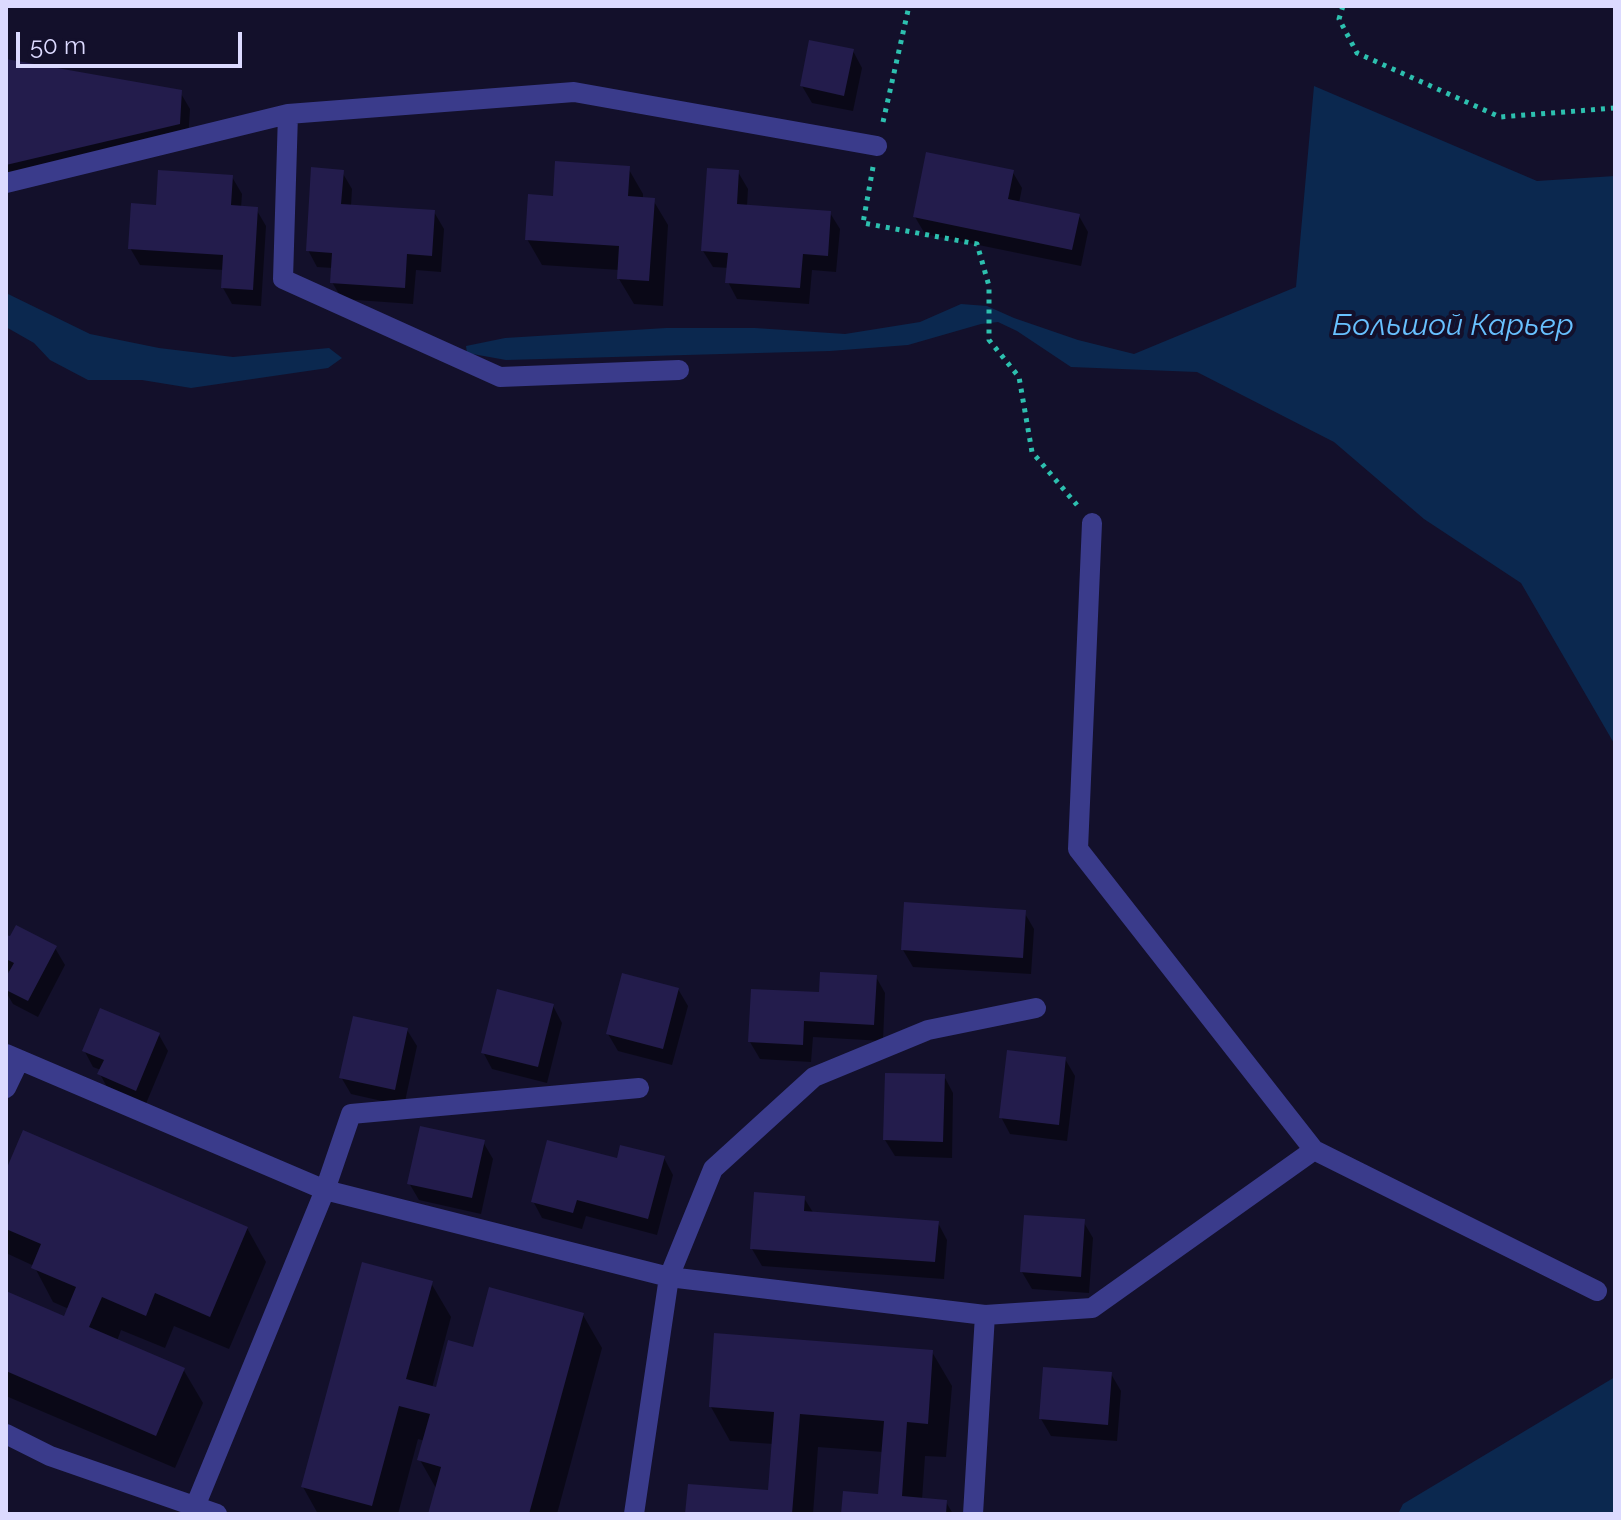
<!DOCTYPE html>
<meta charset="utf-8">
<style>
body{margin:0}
#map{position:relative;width:1621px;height:1520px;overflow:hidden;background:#13102b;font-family:Raleway,sans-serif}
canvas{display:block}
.frame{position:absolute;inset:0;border:8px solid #dcdaff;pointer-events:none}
.scale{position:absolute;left:16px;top:32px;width:226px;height:36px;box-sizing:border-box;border:4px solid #dcdaff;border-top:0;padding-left:10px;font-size:24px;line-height:28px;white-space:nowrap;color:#dcdaff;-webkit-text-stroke:6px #13102b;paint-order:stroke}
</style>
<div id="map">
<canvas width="1621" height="1520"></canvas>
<div class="frame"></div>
<div class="scale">50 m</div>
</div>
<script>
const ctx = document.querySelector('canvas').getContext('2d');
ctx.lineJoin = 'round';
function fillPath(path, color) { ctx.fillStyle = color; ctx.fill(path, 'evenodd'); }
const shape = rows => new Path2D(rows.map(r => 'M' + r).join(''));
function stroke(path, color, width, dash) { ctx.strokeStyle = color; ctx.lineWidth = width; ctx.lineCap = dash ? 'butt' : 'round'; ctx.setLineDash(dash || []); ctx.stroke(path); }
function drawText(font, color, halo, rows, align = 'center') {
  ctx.font = font + ' Raleway,sans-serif'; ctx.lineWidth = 8; ctx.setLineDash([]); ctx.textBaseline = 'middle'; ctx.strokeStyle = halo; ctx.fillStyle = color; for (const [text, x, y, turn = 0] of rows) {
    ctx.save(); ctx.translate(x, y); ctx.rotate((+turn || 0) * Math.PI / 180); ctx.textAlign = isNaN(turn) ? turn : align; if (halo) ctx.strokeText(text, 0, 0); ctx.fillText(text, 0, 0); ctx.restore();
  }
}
fillPath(shape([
 [1314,86,1537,181,1615,176,1615,745,1521,583,1424,519,1334,442,1197,372,1071,367,1017,331,998,322,981,324,908,345,830,351,506,360,467,353,466,346,505,338,666,328,755,328,845,334,920,322,961,304,987,306,1014,318,1078,340,1134,354,1296,287],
 [6,293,90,334,159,348,233,357,329,348,342,358,328,368,191,388,142,380,88,380,50,360,34,343,6,327],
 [1615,1377,1615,1514,1398,1514,1403,1504]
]), '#0b284f');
fillPath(shape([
 [853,51,862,68,853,111,812,103,802,86],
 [6,62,180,92,190,109,188,140,6,184],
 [628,168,643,194,643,199,653,200,668,225,663,306,634,304,619,279,620,270,542,265,527,239,554,198],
 [1012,171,1022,188,1019,203,1079,216,1088,232,1081,266,925,234,915,217],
 [342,172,352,189,351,206,434,212,444,229,441,272,416,270,413,304,342,299,332,282,333,268,317,267,308,250],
 [738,172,748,189,747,206,830,213,840,229,836,272,812,270,809,304,737,299,728,282,729,268,713,267,703,251],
 [232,177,242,194,241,208,256,209,266,226,261,306,232,304,223,288,224,270,140,265,130,248],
 [1024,912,1034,929,1031,974,913,967,903,950],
 [6,937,55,948,65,965,38,1017,13,1004,6,992,6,982,11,972,6,969],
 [876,977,885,993,883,1041,813,1037,811,1062,760,1059,750,1042,821,994],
 [678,989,688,1006,672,1065,618,1051,608,1034],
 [553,1006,562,1023,547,1083,492,1069,483,1052],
 [407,1030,417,1046,404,1106,351,1094,341,1077],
 [159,1035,168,1051,145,1106,109,1091,100,1074,101,1070,93,1067,84,1050],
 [1065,1059,1075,1076,1067,1141,1010,1134,1001,1117],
 [944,1076,953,1093,952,1158,895,1156,885,1140],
 [483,1142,493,1159,481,1214,419,1200,409,1183],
 [664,1158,673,1175,657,1235,586,1216,582,1229,542,1218,533,1201],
 [6,1176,247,1228,266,1262,229,1349,174,1326,165,1348,121,1330,117,1341,183,1369,203,1403,175,1468,6,1396,6,1293,65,1318,69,1309,53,1302,34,1266,6,1253],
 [804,1198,814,1214,938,1223,947,1240,944,1279,762,1266,752,1249],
 [1083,1221,1093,1238,1089,1293,1032,1289,1022,1272],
 [431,1283,451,1317,432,1388,437,1390,583,1315,602,1348,557,1514,430,1514,437,1490,420,1460,425,1441,418,1439,398,1514,318,1514,303,1487],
 [932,1352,952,1386,946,1457,925,1456,922,1500,946,1502,953,1514,843,1514,880,1497,883,1452,818,1447,813,1514,687,1514,770,1492,774,1444,730,1441,711,1407],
 [1111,1374,1121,1391,1117,1441,1051,1436,1041,1419]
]), '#0007');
fillPath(shape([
 [809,40,854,49,844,96,800,86],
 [6,59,182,90,180,124,6,165],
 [926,152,1014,170,1008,199,1080,214,1072,250,913,217],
 [555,161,630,166,628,196,655,198,649,281,617,279,619,246,525,240,528,194,553,196],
 [311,167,344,170,341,204,435,210,432,256,407,254,405,288,330,283,332,253,306,251],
 [707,168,739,170,737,204,831,211,828,256,803,254,800,288,725,283,728,253,701,251],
 [158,170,233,175,231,205,258,207,253,290,221,288,223,255,128,249,131,203,156,205],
 [904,902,1026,910,1023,958,901,950],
 [16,925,57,946,28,1001,6,990,6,977,14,963,6,959,6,935,10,936],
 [820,972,877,975,874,1025,804,1021,803,1045,748,1042,751,989,819,992],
 [622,973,679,988,663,1049,606,1034],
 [497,989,554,1004,538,1067,481,1053],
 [100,1008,160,1033,136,1091,97,1074,104,1060,82,1051],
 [353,1016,408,1028,395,1090,339,1078],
 [1007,1050,1066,1057,1059,1125,999,1118],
 [885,1073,945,1074,943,1142,883,1140],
 [420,1126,485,1140,472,1198,407,1184],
 [23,1130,248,1227,210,1317,155,1293,146,1316,102,1297,89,1327,185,1368,156,1436,6,1371,6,1291,64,1316,76,1287,31,1268,41,1244,6,1229,6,1170],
 [547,1140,617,1158,620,1145,665,1156,648,1219,577,1200,573,1213,531,1202],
 [754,1192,805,1196,804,1211,939,1221,935,1262,750,1249],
 [1024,1215,1085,1219,1081,1277,1020,1272],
 [362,1262,433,1281,406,1379,436,1387,448,1340,473,1347,489,1287,584,1313,529,1514,428,1514,441,1467,417,1460,430,1414,399,1406,372,1506,301,1487],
 [714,1333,933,1350,928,1424,907,1422,902,1496,947,1500,946,1514,841,1514,843,1491,878,1494,884,1421,800,1414,792,1514,685,1514,688,1484,768,1490,774,1412,709,1407],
 [1043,1367,1112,1372,1108,1425,1039,1419]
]), '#231c4c');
stroke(shape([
 [1343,6,1339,19,1357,53,1500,117,1615,108],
 [883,122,909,6],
 [873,167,863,223,977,244,989,286,989,340,1019,377,1032,452,1077,505]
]), '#2dc0af', 5, [4, 6]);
stroke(shape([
 [288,114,283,279,500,377,679,370],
 [6,183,288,114,574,92,877,146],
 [1092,523,1078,849,1314,1150,1597,1291],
 [6,1054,325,1190,669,1277,985,1315,973,1514],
 [6,1088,19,1061],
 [985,1315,1092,1308,1314,1150],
 [6,1434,50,1456,217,1514],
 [192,1514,325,1190,351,1114,639,1088],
 [634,1514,669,1277,713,1169,814,1077,928,1030,1036,1008]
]), '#3a3b8b', 20);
drawText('italic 30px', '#68c1ff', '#13102b', [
 ["Большой Карьер",1453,326]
]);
</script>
